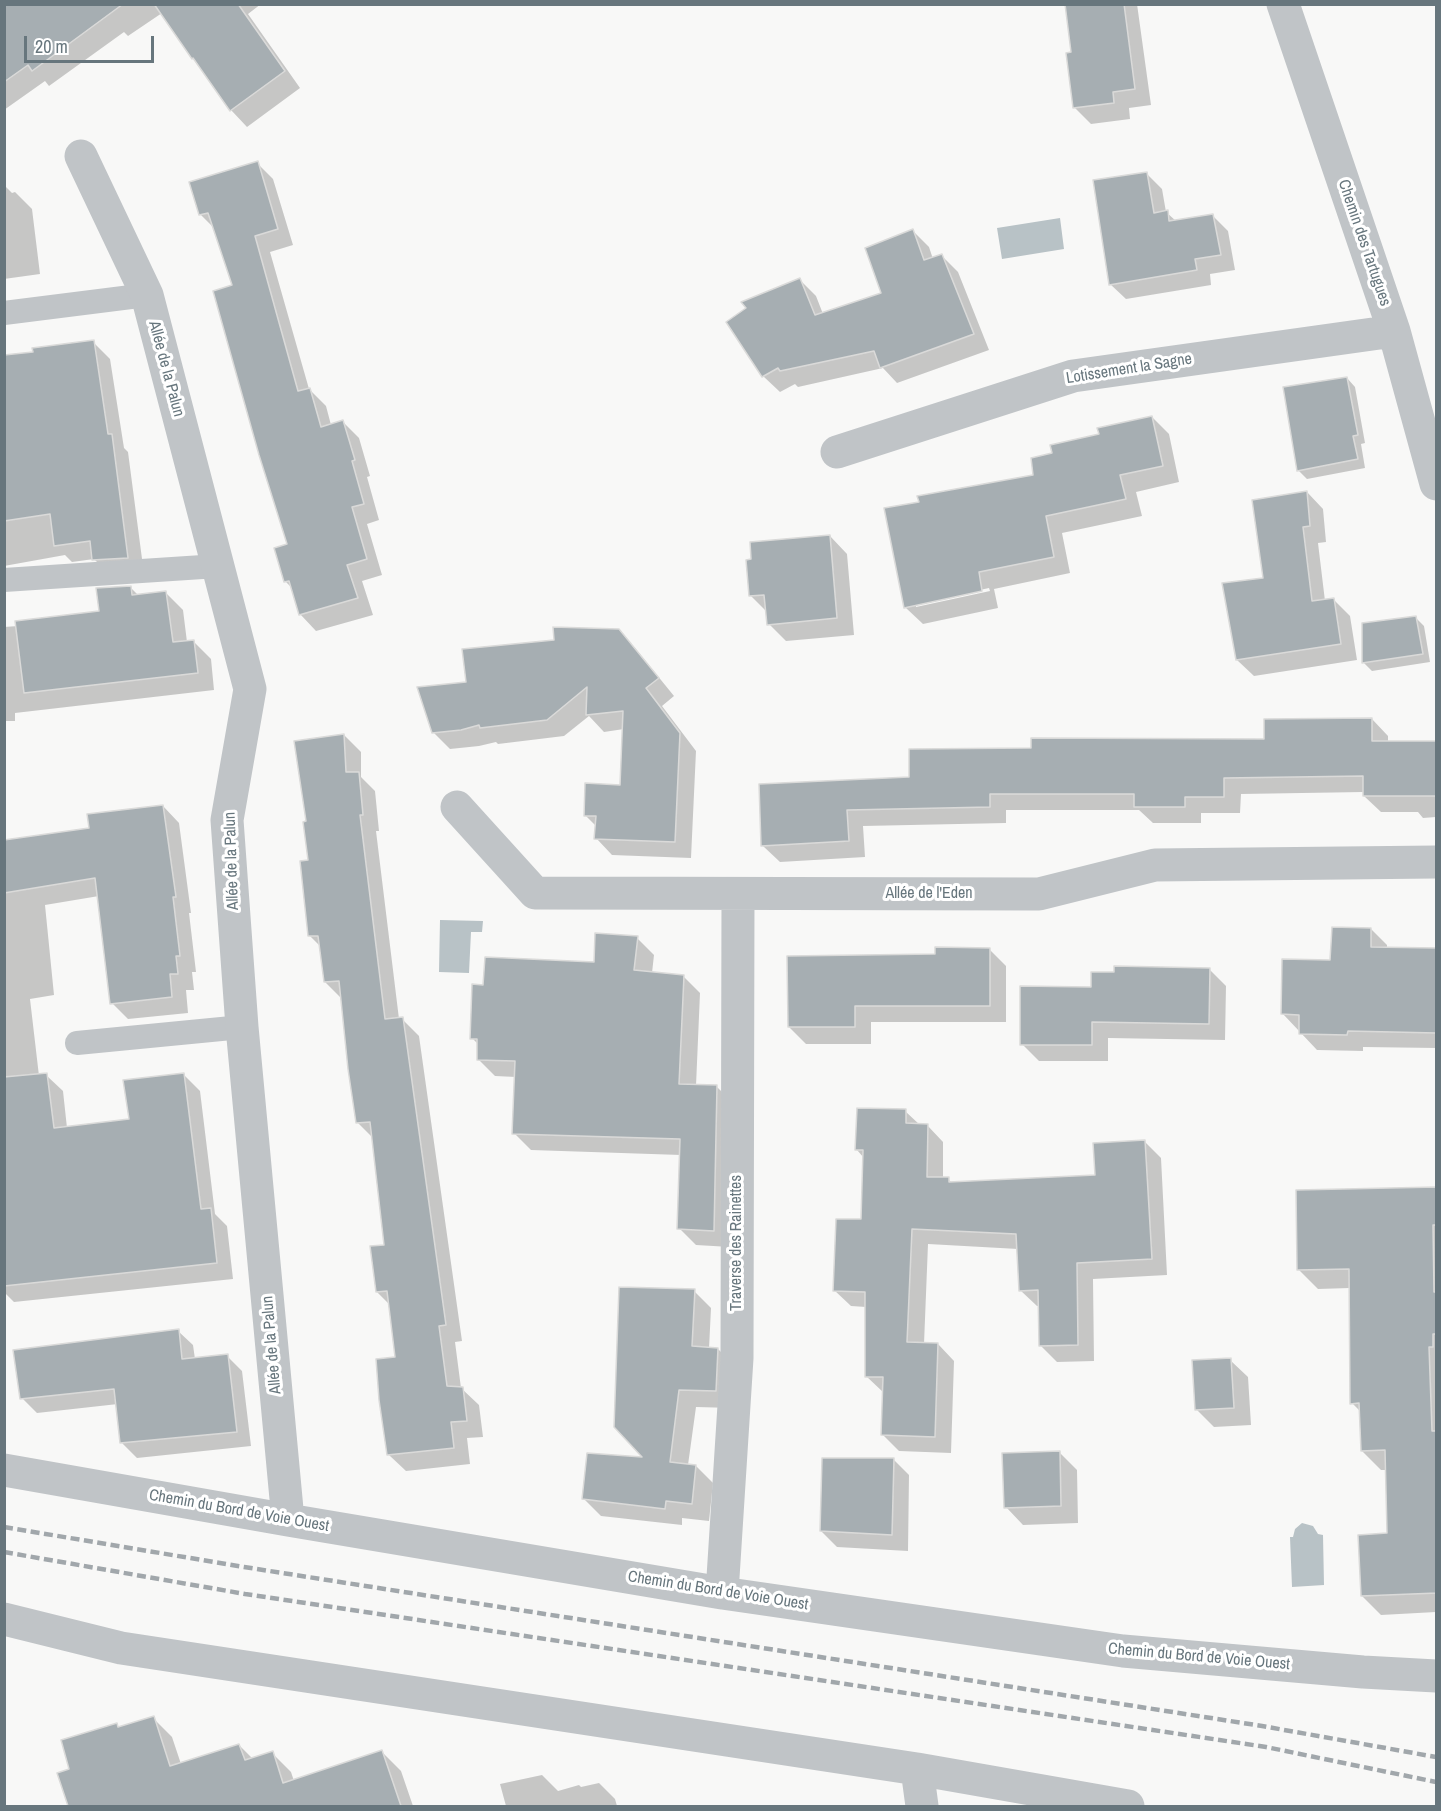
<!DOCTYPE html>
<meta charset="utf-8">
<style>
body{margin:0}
#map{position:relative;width:1441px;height:1811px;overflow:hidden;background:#f8f8f7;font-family:"Archivo Narrow",sans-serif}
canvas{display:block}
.frame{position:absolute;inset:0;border:6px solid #67767d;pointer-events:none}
.scale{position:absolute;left:24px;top:36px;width:130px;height:27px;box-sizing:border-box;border:3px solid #67767d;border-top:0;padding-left:8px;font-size:18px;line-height:21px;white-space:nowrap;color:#67767d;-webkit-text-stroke:4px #fff;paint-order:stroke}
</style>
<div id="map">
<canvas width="1441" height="1811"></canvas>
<div class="frame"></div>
<div class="scale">20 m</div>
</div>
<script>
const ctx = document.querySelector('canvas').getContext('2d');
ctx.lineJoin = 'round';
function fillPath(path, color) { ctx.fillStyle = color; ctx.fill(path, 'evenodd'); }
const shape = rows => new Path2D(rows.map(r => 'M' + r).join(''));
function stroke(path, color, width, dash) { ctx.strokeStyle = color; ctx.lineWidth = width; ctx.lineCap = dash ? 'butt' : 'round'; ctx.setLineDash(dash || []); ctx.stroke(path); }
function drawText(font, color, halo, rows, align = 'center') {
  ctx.font = font + ' "Archivo Narrow",sans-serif'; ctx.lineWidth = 6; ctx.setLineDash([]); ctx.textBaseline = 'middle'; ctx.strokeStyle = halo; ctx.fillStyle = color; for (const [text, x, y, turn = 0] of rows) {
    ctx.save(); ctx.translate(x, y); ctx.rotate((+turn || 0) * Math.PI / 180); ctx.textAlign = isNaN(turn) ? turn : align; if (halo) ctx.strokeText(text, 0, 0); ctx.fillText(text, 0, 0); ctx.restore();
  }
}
fillPath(shape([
 [1060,218,1064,249,1002,259,997,228],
 [440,920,483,921,482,932,471,932,469,973,439,972],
 [1302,1523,1313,1526,1318,1534,1323,1535,1324,1585,1292,1587,1290,1537,1293,1537,1295,1529]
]), '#b8c2c6');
fillPath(shape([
 [15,4,261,4,248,14,300,88,247,127,231,110,162,13,128,36,124,32,49,86,45,81,4,110,4,12],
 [1067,4,1137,4,1151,105,1129,108,1130,119,1091,124,1075,108,1073,53],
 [257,163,273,179,293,245,270,252,309,389,326,406,331,425,343,422,359,438,370,476,367,477,379,520,367,524,382,575,362,581,373,615,316,631,300,614,293,589,286,582,289,545,234,286,215,229,200,214],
 [1147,174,1162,189,1166,212,1176,221,1213,216,1228,231,1235,270,1210,274,1211,285,1126,299,1110,284],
 [4,185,12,193,15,192,32,209,40,274,4,279],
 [913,231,929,247,933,259,942,256,958,272,989,350,897,383,883,368,798,387,795,384,780,392,763,376,800,280,816,296,823,314,883,294],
 [93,342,110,359,124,448,128,452,144,574,111,576,94,559,72,562,65,555,4,566,4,386,38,379],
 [1347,378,1355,387,1365,443,1361,444,1365,468,1307,479,1298,470],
 [1152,417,1169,434,1179,482,1136,492,1142,516,1062,533,1070,573,994,589,998,608,923,624,906,608,1035,476,1054,454,1101,435],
 [989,588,990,591,916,607,916,604],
 [1307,492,1323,509,1326,542,1318,543,1325,601,1334,600,1350,616,1357,660,1254,676,1237,660,1265,579],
 [830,536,847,554,854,635,786,641,769,624,768,613,751,596],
 [131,588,139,596,166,593,183,610,187,642,194,642,211,659,214,690,15,713,15,721,4,721,4,627,18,626,100,612],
 [1415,617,1424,626,1430,662,1372,671,1363,662],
 [618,630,635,648,674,696,662,706,696,751,691,858,612,855,596,838,596,826,585,815,621,786,624,729,604,732,589,716,564,736,498,744,496,742,479,746,450,749,433,732,467,683,556,641],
 [1372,719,1388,736,1388,743,1436,742,1436,817,1423,818,1418,812,1381,812,1364,796,1364,792,1241,794,1240,813,1201,813,1201,823,1153,823,1139,810,1006,810,1006,823,863,826,865,857,780,862,763,846,911,778,1032,749,1266,741],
 [344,735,361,752,361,777,375,791,379,831,376,831,399,1019,402,1019,419,1036,462,1341,455,1342,461,1388,479,1405,483,1437,467,1438,470,1464,406,1471,389,1455,397,1358,390,1305,377,1292,386,1246,374,1139,358,1123,342,999,325,982,321,947,309,935,308,822],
 [163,806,179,823,191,913,189,913,196,972,192,972,194,990,186,990,188,1013,128,1019,112,1003,99,896,45,905,54,995,30,999,39,1076,46,1075,63,1091,67,1128,130,1120,184,1075,200,1091,215,1214,227,1226,233,1279,14,1302,4,1292,4,842,91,830],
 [1371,929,1387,945,1387,948,1436,949,1436,1048,1363,1047,1363,1051,1317,1050,1283,1014,1332,962],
 [637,938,654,955,652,973,683,976,700,993,696,1086,716,1086,733,1103,730,1247,696,1245,679,1228,681,1155,531,1150,514,1133,516,1077,495,1076,478,1059,479,1045,472,1038,485,986,595,964],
 [989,949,1006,966,1006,1022,871,1022,871,1044,806,1044,789,1027,936,955],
 [1210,970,1226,986,1225,1040,1108,1038,1108,1061,1039,1061,1022,1044,1092,988],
 [905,1111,920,1125,927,1125,943,1142,943,1179,948,1179,952,1183,1096,1176,1145,1142,1161,1158,1167,1275,1093,1279,1094,1361,1057,1362,1041,1346,1040,1306,1037,1306,1020,1290,1018,1249,928,1244,924,1344,938,1344,954,1361,951,1453,899,1451,883,1435,884,1393,866,1376,866,1307,851,1306,834,1290,862,1221,864,1158,857,1150],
 [1436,1189,1436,1612,1381,1615,1362,1596,1388,1534,1387,1470,1381,1470,1362,1451,1361,1412,1352,1403,1350,1288,1318,1289,1299,1270],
 [694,1291,711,1308,709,1349,718,1349,735,1366,733,1408,696,1407,688,1465,696,1466,713,1483,709,1521,682,1518,682,1525,601,1516,584,1499,646,1459],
 [178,1331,193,1345,195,1359,227,1356,242,1371,251,1446,137,1458,122,1443,118,1404,37,1413,22,1398],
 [1230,1360,1248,1377,1251,1425,1214,1427,1196,1409],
 [1059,1452,1077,1470,1078,1523,1023,1525,1006,1507],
 [893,1459,909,1475,908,1551,837,1547,821,1531],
 [153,1718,172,1737,181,1764,239,1745,253,1759,272,1753,291,1772,294,1781,382,1752,401,1771,413,1806,70,1806,59,1774,71,1770,116,1725,120,1728],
 [542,1775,558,1791,579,1785,581,1787,599,1783,615,1799,617,1806,506,1806,500,1784]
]), '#0003');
const building = shape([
 [4,4,123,4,32,71,28,65,4,82,4,4],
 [154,4,238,4,285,71,230,111,193,58,192,59,154,4],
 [1065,4,1124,4,1135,89,1113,92,1114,103,1073,108,1066,53,1071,52,1065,4],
 [258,161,278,229,255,236,298,391,310,388,321,427,343,420,355,460,352,461,364,504,352,507,367,559,347,565,358,598,299,615,289,581,284,582,274,548,287,544,259,455,213,291,232,285,208,213,199,215,189,182,258,161],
 [1147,172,1154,213,1168,210,1169,221,1213,214,1221,255,1195,259,1197,270,1109,285,1093,180,1147,172],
 [913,229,924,260,942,254,974,334,880,368,874,351,780,371,778,368,762,377,726,322,746,308,741,302,800,278,815,315,881,293,865,248,913,229],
 [94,340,108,434,112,434,128,558,92,560,90,541,54,546,50,514,4,521,4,355,33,352,32,348,94,340],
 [1347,377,1358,435,1353,436,1358,459,1297,471,1283,387,1347,377],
 [1152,416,1163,466,1120,475,1126,499,1046,516,1054,557,979,572,982,591,904,608,884,508,919,502,917,496,1033,475,1031,458,1052,453,1050,445,1099,434,1097,428,1152,416],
 [1307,491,1310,526,1303,527,1312,601,1334,598,1341,644,1236,660,1222,583,1263,578,1252,500,1307,491],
 [830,535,837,618,767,625,764,595,749,596,746,560,751,559,750,542,830,535],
 [131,586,132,595,166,591,173,642,194,640,198,673,24,693,15,621,99,611,96,588,131,586],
 [1416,616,1423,654,1362,663,1362,623,1416,616],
 [553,627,619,629,659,678,646,688,680,733,675,842,594,839,596,816,584,816,585,783,620,785,623,711,586,715,587,687,547,720,480,728,479,725,461,730,432,733,417,687,466,682,462,649,554,640,553,627],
 [1372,718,1372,741,1437,741,1437,796,1363,796,1363,776,1224,778,1224,797,1185,797,1185,807,1134,807,1134,794,990,794,990,807,847,810,849,841,761,846,759,784,909,777,909,749,1031,748,1031,738,1264,739,1264,719,1372,718],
 [344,734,346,772,359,772,363,815,360,815,385,1019,403,1017,446,1325,439,1326,447,1386,463,1387,467,1421,451,1422,454,1448,387,1455,379,1400,376,1359,395,1357,387,1291,376,1292,370,1246,384,1245,370,1122,356,1123,348,1069,339,981,324,982,318,936,308,936,300,861,308,860,303,822,306,821,294,741,344,734],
 [163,805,176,897,173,897,180,956,176,956,178,974,170,974,172,997,110,1004,95,878,4,893,4,840,89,828,87,814,163,805],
 [1332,927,1371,928,1371,947,1437,948,1437,1033,1348,1031,1347,1035,1299,1034,1299,1015,1281,1014,1282,959,1330,960,1332,927],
 [595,933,638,936,634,970,684,975,679,1084,717,1085,714,1231,677,1229,680,1139,512,1134,515,1061,477,1060,477,1039,470,1039,472,984,483,985,485,957,594,962,595,933],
 [935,947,990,948,990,1006,855,1006,855,1027,788,1027,787,956,935,954,935,947],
 [1114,966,1210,968,1209,1024,1092,1022,1092,1045,1020,1045,1020,986,1091,987,1091,972,1114,972,1114,966],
 [47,1073,54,1128,129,1119,123,1080,184,1073,201,1209,211,1208,217,1263,4,1286,4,1077,47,1073],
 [857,1108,906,1109,906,1123,928,1124,927,1177,949,1177,949,1182,1095,1175,1093,1143,1145,1140,1152,1259,1077,1263,1078,1345,1039,1346,1038,1290,1019,1291,1016,1234,912,1229,907,1342,938,1343,935,1437,881,1435,883,1377,865,1377,865,1292,833,1291,836,1219,861,1219,863,1150,855,1150,857,1108],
 [1437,1187,1437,1225,1433,1225,1434,1292,1437,1292,1437,1334,1433,1334,1433,1347,1429,1347,1432,1431,1437,1431,1437,1593,1361,1596,1358,1535,1387,1533,1385,1450,1361,1451,1359,1403,1350,1404,1349,1269,1297,1270,1296,1190,1437,1187],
 [619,1287,695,1289,692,1346,718,1348,716,1391,679,1390,670,1462,696,1465,692,1504,666,1501,665,1509,582,1499,587,1453,642,1457,614,1427,619,1287],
 [179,1329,182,1359,228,1354,237,1432,120,1443,114,1389,20,1399,13,1350,179,1329],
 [1231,1358,1234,1408,1195,1410,1192,1360,1231,1358],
 [1060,1451,1061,1506,1004,1508,1002,1453,1060,1451],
 [822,1458,894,1458,892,1535,820,1531,822,1458],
 [154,1716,170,1766,239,1744,245,1760,273,1751,283,1783,382,1750,401,1806,68,1806,57,1773,69,1769,61,1740,117,1723,118,1727,154,1716]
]);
fillPath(building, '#a6aeb2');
stroke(building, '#dadad9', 1.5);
stroke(shape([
 [4,313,147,295],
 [4,580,218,566],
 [77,1043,242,1027]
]), '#c0c4c7', 24);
stroke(shape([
 [1283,4,1394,331,1436,484],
 [81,156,147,295,250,689,227,820,242,1027,288,1520],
 [837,452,1073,376,1394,331],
 [457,807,535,893,1039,894,1155,865,1436,862],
 [4,1470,288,1520,722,1593,1123,1651,1363,1672,1436,1676],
 [722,1593,737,1358,738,894],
 [4,1619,121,1648,917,1769,1128,1806],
 [917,1769,922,1806]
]), '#c0c4c7', 33);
stroke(shape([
 [4,1527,244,1567,1262,1726,1436,1757],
 [4,1552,245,1594,1266,1747,1436,1782]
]), '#a1a7ab', 4.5, [9, 4.5]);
drawText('16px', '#67767d', '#fff', [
 ["Chemin des Tartugues",1364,243,71],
 ["Allée de la Palun",166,369,75],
 ["Lotissement la Sagne",1129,369,-9],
 ["Allée de la Palun",232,861,-92],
 ["Allée de l'Eden",929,894],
 ["Traverse des Rainettes",737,1243,-90],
 ["Allée de la Palun",272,1345,-95],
 ["Chemin du Bord de Voie Ouest",239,1511,10],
 ["Chemin du Bord de Voie Ouest",718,1591,9],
 ["Chemin du Bord de Voie Ouest",1199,1657,5]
]);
</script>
